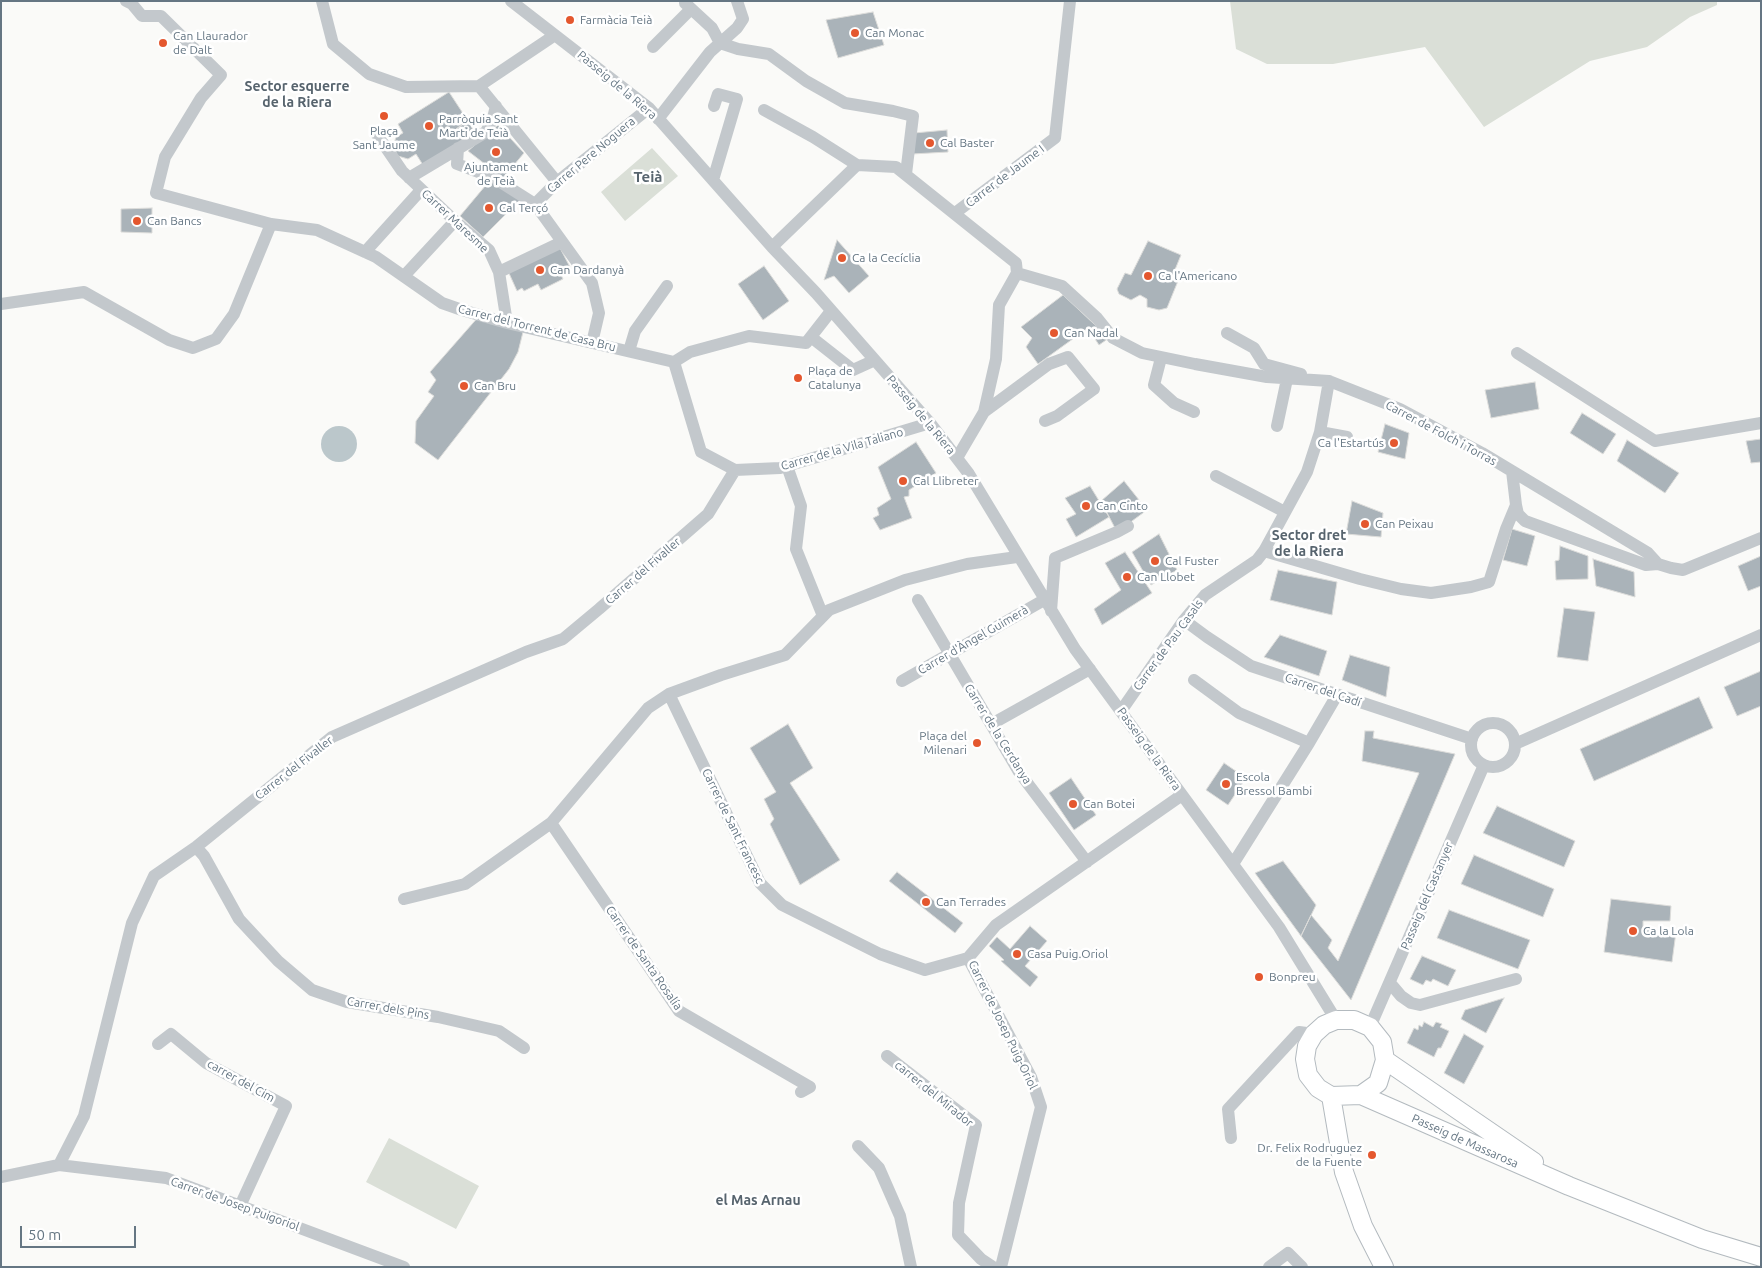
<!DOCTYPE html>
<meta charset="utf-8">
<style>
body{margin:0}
#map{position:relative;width:1762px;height:1268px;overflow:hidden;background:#fafaf8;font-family:Ubuntu,sans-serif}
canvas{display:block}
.frame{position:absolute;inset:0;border:2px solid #657683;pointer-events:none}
.scale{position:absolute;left:20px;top:1226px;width:116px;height:22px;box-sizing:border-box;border:2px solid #657683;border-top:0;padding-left:6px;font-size:15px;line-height:18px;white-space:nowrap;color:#657683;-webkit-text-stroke:4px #fff;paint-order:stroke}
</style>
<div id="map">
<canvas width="1762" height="1268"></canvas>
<div class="frame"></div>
<div class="scale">50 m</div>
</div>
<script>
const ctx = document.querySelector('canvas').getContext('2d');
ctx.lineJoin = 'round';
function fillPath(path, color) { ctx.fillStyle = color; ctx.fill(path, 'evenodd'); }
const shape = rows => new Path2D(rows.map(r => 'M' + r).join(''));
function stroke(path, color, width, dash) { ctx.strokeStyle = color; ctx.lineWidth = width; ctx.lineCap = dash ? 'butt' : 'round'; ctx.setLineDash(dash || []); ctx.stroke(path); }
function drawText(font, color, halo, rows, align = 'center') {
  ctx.font = font + ' Ubuntu,sans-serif'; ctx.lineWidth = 5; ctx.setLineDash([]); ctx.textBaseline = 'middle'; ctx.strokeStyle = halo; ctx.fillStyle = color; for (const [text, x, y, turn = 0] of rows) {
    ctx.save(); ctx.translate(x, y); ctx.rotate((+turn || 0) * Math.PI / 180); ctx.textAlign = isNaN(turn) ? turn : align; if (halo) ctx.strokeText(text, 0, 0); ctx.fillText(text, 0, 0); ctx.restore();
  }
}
fillPath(shape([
 [1230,1,1717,1,1717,5,1690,17,1647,47,1590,61,1484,127,1425,47,1333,64,1267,64,1236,49],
 [652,148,678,176,625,221,601,192],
 [389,1138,479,1186,456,1229,366,1182]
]), '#dadfd7');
fillPath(shape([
 '321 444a18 18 0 1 1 36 0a18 18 0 1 1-36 0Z'
]), '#bbc7cb');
const building = shape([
 [873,12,884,45,838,58,826,20,873,12],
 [449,92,468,121,456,129,463,140,423,165,416,154,408,159,398,156,393,147,396,137,403,133,398,124,449,92],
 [468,121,475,133,463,140,456,129,468,121],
 [498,125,524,153,503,178,468,151,498,125],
 [947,130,948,152,912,154,914,133,947,130],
 [491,179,520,200,483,237,460,216,491,179],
 [152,208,152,233,121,232,121,209,152,208],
 [837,240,869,276,849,293,834,276,824,280,837,240],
 [1148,241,1181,255,1172,277,1178,281,1167,308,1159,310,1147,307,1147,299,1140,295,1131,300,1119,294,1117,289,1125,273,1131,275,1148,241],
 [560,248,571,269,561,275,563,279,541,290,538,284,524,291,522,288,517,291,508,271,560,248],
 [764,266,789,301,763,320,738,284,764,266],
 [1063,295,1109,338,1099,345,1088,328,1038,364,1026,347,1032,338,1021,327,1063,295],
 [480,315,523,332,518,352,509,369,438,460,415,443,416,421,434,396,428,392,436,380,430,372,480,315],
 [1535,382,1539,409,1491,418,1485,390,1535,382],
 [1582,413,1616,434,1603,454,1570,433,1582,413],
 [1385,424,1409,433,1405,459,1378,452,1385,424],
 [1761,439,1761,462,1751,463,1746,441,1761,439],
 [1627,440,1679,473,1665,493,1617,461,1627,440],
 [916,442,936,473,909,490,909,496,904,497,912,518,880,530,873,518,879,515,877,508,891,499,878,467,916,442],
 [1124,481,1147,510,1117,532,1101,501,1124,481],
 [1090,486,1109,517,1076,537,1066,519,1076,514,1065,498,1090,486],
 [1352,501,1383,513,1381,537,1346,534,1352,501],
 [1512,529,1535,536,1527,566,1503,560,1512,529],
 [1159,534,1177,570,1151,585,1132,552,1159,534],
 [1560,546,1588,556,1588,579,1556,580,1555,561,1559,560,1560,546],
 [1125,552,1152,593,1102,625,1094,609,1121,590,1105,563,1125,552],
 [1761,556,1761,586,1748,591,1738,566,1761,556],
 [1593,559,1634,572,1635,597,1596,586,1593,559],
 [1278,570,1337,582,1332,615,1270,600,1278,570],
 [1564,608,1595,612,1588,661,1557,657,1564,608],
 [1280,635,1327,651,1319,676,1264,657,1280,635],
 [1350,655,1390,667,1386,697,1342,680,1350,655],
 [1761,671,1761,706,1737,716,1724,687,1761,671],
 [1699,697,1713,728,1594,781,1580,749,1699,697],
 [788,724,813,768,790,783,840,860,800,885,770,824,774,819,764,799,776,792,750,748,788,724],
 [1365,731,1374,731,1373,738,1455,754,1351,1000,1301,936,1311,915,1332,940,1328,948,1338,961,1419,773,1362,761,1365,731],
 [1224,763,1246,778,1228,805,1206,790,1224,763],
 [1071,778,1096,815,1074,830,1049,793,1071,778],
 [1497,806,1575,841,1564,867,1483,833,1497,806],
 [1474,855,1554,889,1543,917,1461,884,1474,855],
 [1283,861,1316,905,1301,936,1255,873,1283,861],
 [897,872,963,923,955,933,889,881,897,872],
 [1611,899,1671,906,1670,921,1643,921,1643,929,1676,932,1672,962,1604,952,1611,899],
 [1449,910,1530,940,1518,969,1437,938,1449,910],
 [1030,926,1047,941,1025,966,1038,977,1030,987,1001,961,1004,960,989,946,997,937,1010,949,1030,926],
 [1422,956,1456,970,1448,986,1433,979,1431,982,1426,980,1423,985,1410,979,1422,956],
 [1504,998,1486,1033,1461,1019,1465,1010,1504,998],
 [1424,1022,1433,1027,1436,1022,1442,1024,1440,1027,1449,1031,1441,1048,1438,1048,1434,1057,1407,1043,1414,1028,1418,1030,1419,1025,1422,1027,1424,1022],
 [1464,1034,1484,1046,1464,1084,1444,1073,1464,1034]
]);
fillPath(building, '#aab3b9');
stroke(building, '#dcdcda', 1);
const secondary = shape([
 [1336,1020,1354,1020,1370,1027,1382,1042,1385,1060,1378,1083,1361,1095,1331,1096,1318,1088,1308,1075,1305,1059,1307,1046,1314,1034,1324,1025,1336,1020],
 [1385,1060,1534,1162],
 [1361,1095,1569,1186,1702,1239,1761,1257],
 [1331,1096,1344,1172,1363,1226,1384,1267]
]);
stroke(secondary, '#b3babf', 20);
stroke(shape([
 [126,1,132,4,142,16,161,16,221,75,201,98,165,157,156,193,271,224,317,230,376,257,442,303,462,310,507,323,674,362,690,352,749,336,806,343,831,311],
 [322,1,333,44,369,74,406,87,479,86],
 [511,1,649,108,772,247,816,293,930,423,969,474,1075,649,1279,927,1336,1020],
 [685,3,712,28,720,43,738,49,769,54,806,81,845,103,893,111,913,116,906,174],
 [653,47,691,9],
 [479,86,557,182],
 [479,86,555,35],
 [764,110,813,137,857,165,896,167,1016,263,1017,273,999,305,996,359,984,412,957,458],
 [658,119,710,52,737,28,743,19,737,1],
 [376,133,402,171,455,221,489,250,499,272,507,323],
 [458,148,457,164,494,178,535,204,592,283,599,313,592,343],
 [409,178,486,132,493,118,496,106],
 [713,180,737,99,718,94,714,106],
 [535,204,557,182,649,108],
 [955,213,1055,138,1070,1],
 [772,247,857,165],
 [365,252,421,190],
 [499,272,562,242],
 [1017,273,1062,286,1097,318,1113,338,1142,353,1195,364,1267,377,1329,381,1400,409,1482,453,1648,553,1658,564],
 [404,276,455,221],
 [1,304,84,292,169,340,193,348,216,339,234,314,271,224],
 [1227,333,1254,348,1264,364,1301,374],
 [811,337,853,370,875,360],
 [629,351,635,331,667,286],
 [1517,353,1655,441,1761,423],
 [1161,358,1154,385,1174,403,1194,412],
 [674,362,701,452,735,470,780,468,930,423],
 [984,412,1049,364,1068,357,1094,389,1057,416,1045,421],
 [1277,426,1287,379],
 [1320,432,1347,437],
 [787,466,801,506,796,549,823,616],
 [1216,476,1285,512],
 [1516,505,1518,514,1525,521,1646,565,1658,564,1671,568,1683,570,1761,538],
 [1264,551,1360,579,1401,589,1431,593,1471,587,1489,582,1506,529,1516,505,1512,471],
 [918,600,1019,772,1087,862],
 [1051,611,1055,558,1117,532,1128,526],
 [1184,620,1207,637,1251,666,1472,739],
 [1194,680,1239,713,1309,743],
 [902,681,1044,600],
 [669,694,760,883,782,905,880,954,925,970,968,958],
 [1121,711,1184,620,1205,595,1257,560,1264,551,1307,472,1320,432,1329,381],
 [997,721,1090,669],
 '1471 745a22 22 0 1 1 44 0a22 22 0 1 1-44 0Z',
 [1515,744,1761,635],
 [551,823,679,1011,810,1087,801,1092],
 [196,847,204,856,239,919,278,961,312,990,347,1002,438,1017,499,1031,524,1048],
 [1233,864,1309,743,1337,695],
 [404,899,465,884,551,823,648,708,669,694,721,675,785,655,829,610,905,580,967,564,1017,557],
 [1390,983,1401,996,1411,1003,1420,1005,1516,979],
 [1370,1027,1484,765],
 [158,1044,171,1034,206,1063,286,1106,240,1206],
 [887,1056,976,1125,959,1203,958,1235,981,1259,993,1267],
 [1231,1138,1228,1109,1299,1032,1314,1034],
 [858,1146,879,1168,900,1216,911,1267],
 [59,1165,84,1116,132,923,154,876,196,847,332,737,526,652,563,639,599,609,708,514,735,470],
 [1,1177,59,1165,166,1178,404,1267],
 [1001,1267,1041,1107,1031,1077,968,958,996,925,1182,795],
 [1269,1267,1288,1253,1302,1267]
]), '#c3c8cc', 12);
stroke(secondary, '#fff', 18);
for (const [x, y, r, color] of [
 [570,20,5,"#e4572e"],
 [855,33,5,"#e4572e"],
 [163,43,5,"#e4572e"],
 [384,116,5,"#e4572e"],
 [429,126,5,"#e4572e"],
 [930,143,5,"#e4572e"],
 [496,152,5,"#e4572e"],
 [489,208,5,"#e4572e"],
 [137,221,5,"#e4572e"],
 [842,258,5,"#e4572e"],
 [540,270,5,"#e4572e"],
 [1148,276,5,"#e4572e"],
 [1054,333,5,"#e4572e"],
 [798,378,5,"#e4572e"],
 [464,386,5,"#e4572e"],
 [1394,443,5,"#e4572e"],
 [903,481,5,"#e4572e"],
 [1086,506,5,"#e4572e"],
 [1365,524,5,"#e4572e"],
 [1155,561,5,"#e4572e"],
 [1127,577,5,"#e4572e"],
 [977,743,5,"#e4572e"],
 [1226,784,5,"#e4572e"],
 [1073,804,5,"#e4572e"],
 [926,902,5,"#e4572e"],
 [1633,931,5,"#e4572e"],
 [1017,954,5,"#e4572e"],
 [1259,977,5,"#e4572e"],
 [1372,1155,5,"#e4572e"]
]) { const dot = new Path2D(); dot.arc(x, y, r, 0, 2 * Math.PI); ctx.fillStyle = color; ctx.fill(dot); stroke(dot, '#fff', 2); }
drawText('12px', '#657683', '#fff', [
 ["Farmàcia Teià",580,20],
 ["Can Monac",865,33],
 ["Can Llaurador",173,36],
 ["de Dalt",173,50],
 ["Parròquia Sant",439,119],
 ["Marti de Teià",439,133],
 ["Plaça",384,131,"center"],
 ["Sant Jaume",384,145,"center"],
 ["Cal Baster",940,143],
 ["Ajuntament",496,167,"center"],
 ["de Teià",496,181,"center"],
 ["Cal Terçó",499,208],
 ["Can Bancs",147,221],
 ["Ca la Cecíclia",852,258],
 ["Can Dardanyà",550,270],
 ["Ca l'Americano",1158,276],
 ["Can Nadal",1064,333],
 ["Plaça de",808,371],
 ["Catalunya",808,385],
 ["Can Bru",474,386],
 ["Ca l'Estartús",1384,443,"right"],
 ["Cal Llibreter",913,481],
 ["Can Cinto",1096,506],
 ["Can Peixau",1375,524],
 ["Cal Fuster",1165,561],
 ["Can Llobet",1137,577],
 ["Plaça del",967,736,"right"],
 ["Milenari",967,750,"right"],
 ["Escola",1236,777],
 ["Bressol Bambi",1236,791],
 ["Can Botei",1083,804],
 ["Can Terrades",936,902],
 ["Ca la Lola",1643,931],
 ["Casa Puig.Oriol",1027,954],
 ["Bonpreu",1269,977],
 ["Dr. Felix Rodruguez",1362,1148,"right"],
 ["de la Fuente",1362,1162,"right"]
], 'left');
drawText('12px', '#657683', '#fff', [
 ["Passeig de la Riera",617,85,40],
 ["Carrer Pere Noguera",591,155,-40],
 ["Carrer de Jaume I",1005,176,-37],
 ["Carrer Maresme",455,221,43],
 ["Carrer del Torrent de Casa Bru",537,328,14],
 ["Passeig de la Riera",921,415,50],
 ["Carrer de Folch i Torras",1441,433,28],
 ["Carrer de la Vila Taliano",842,449,-16],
 ["Carrer del Fivaller",643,571,-41],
 ["Carrer d'Àngel Guimerà",973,640,-30],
 ["Carrer de Pau Casals",1168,645,-54],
 ["Carrer del Cadí",1323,690,19],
 ["Carrer de la Cerdanya",998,734,58],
 ["Passeig de la Riera",1149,749,54],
 ["Carrer del Fivaller",294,768,-38],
 ["Carrer de Sant Francesc",733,826,64],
 ["Passeig del Castanyer",1427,896,-67],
 ["Carrer de Santa Rosalía",644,958,55],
 ["Carrer dels Pins",388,1008,10],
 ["Carrer de Josep Puig-Oriol",1003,1025,64],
 ["carrer del Cim",241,1081,29],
 ["carrer del Mirador",934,1094,39],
 ["Passeig de Massarosa",1465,1141,24],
 ["Carrer de Josep Puigoriol",235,1204,20]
]);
drawText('bold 14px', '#57646e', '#fff', [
 ["Sector esquerre",297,86],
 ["de la Riera",297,102],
 ["Sector dret",1309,535],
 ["de la Riera",1309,551],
 ["el Mas Arnau",758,1200]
]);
drawText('bold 15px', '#57646e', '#fff', [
 ["Teià",648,177]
]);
</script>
